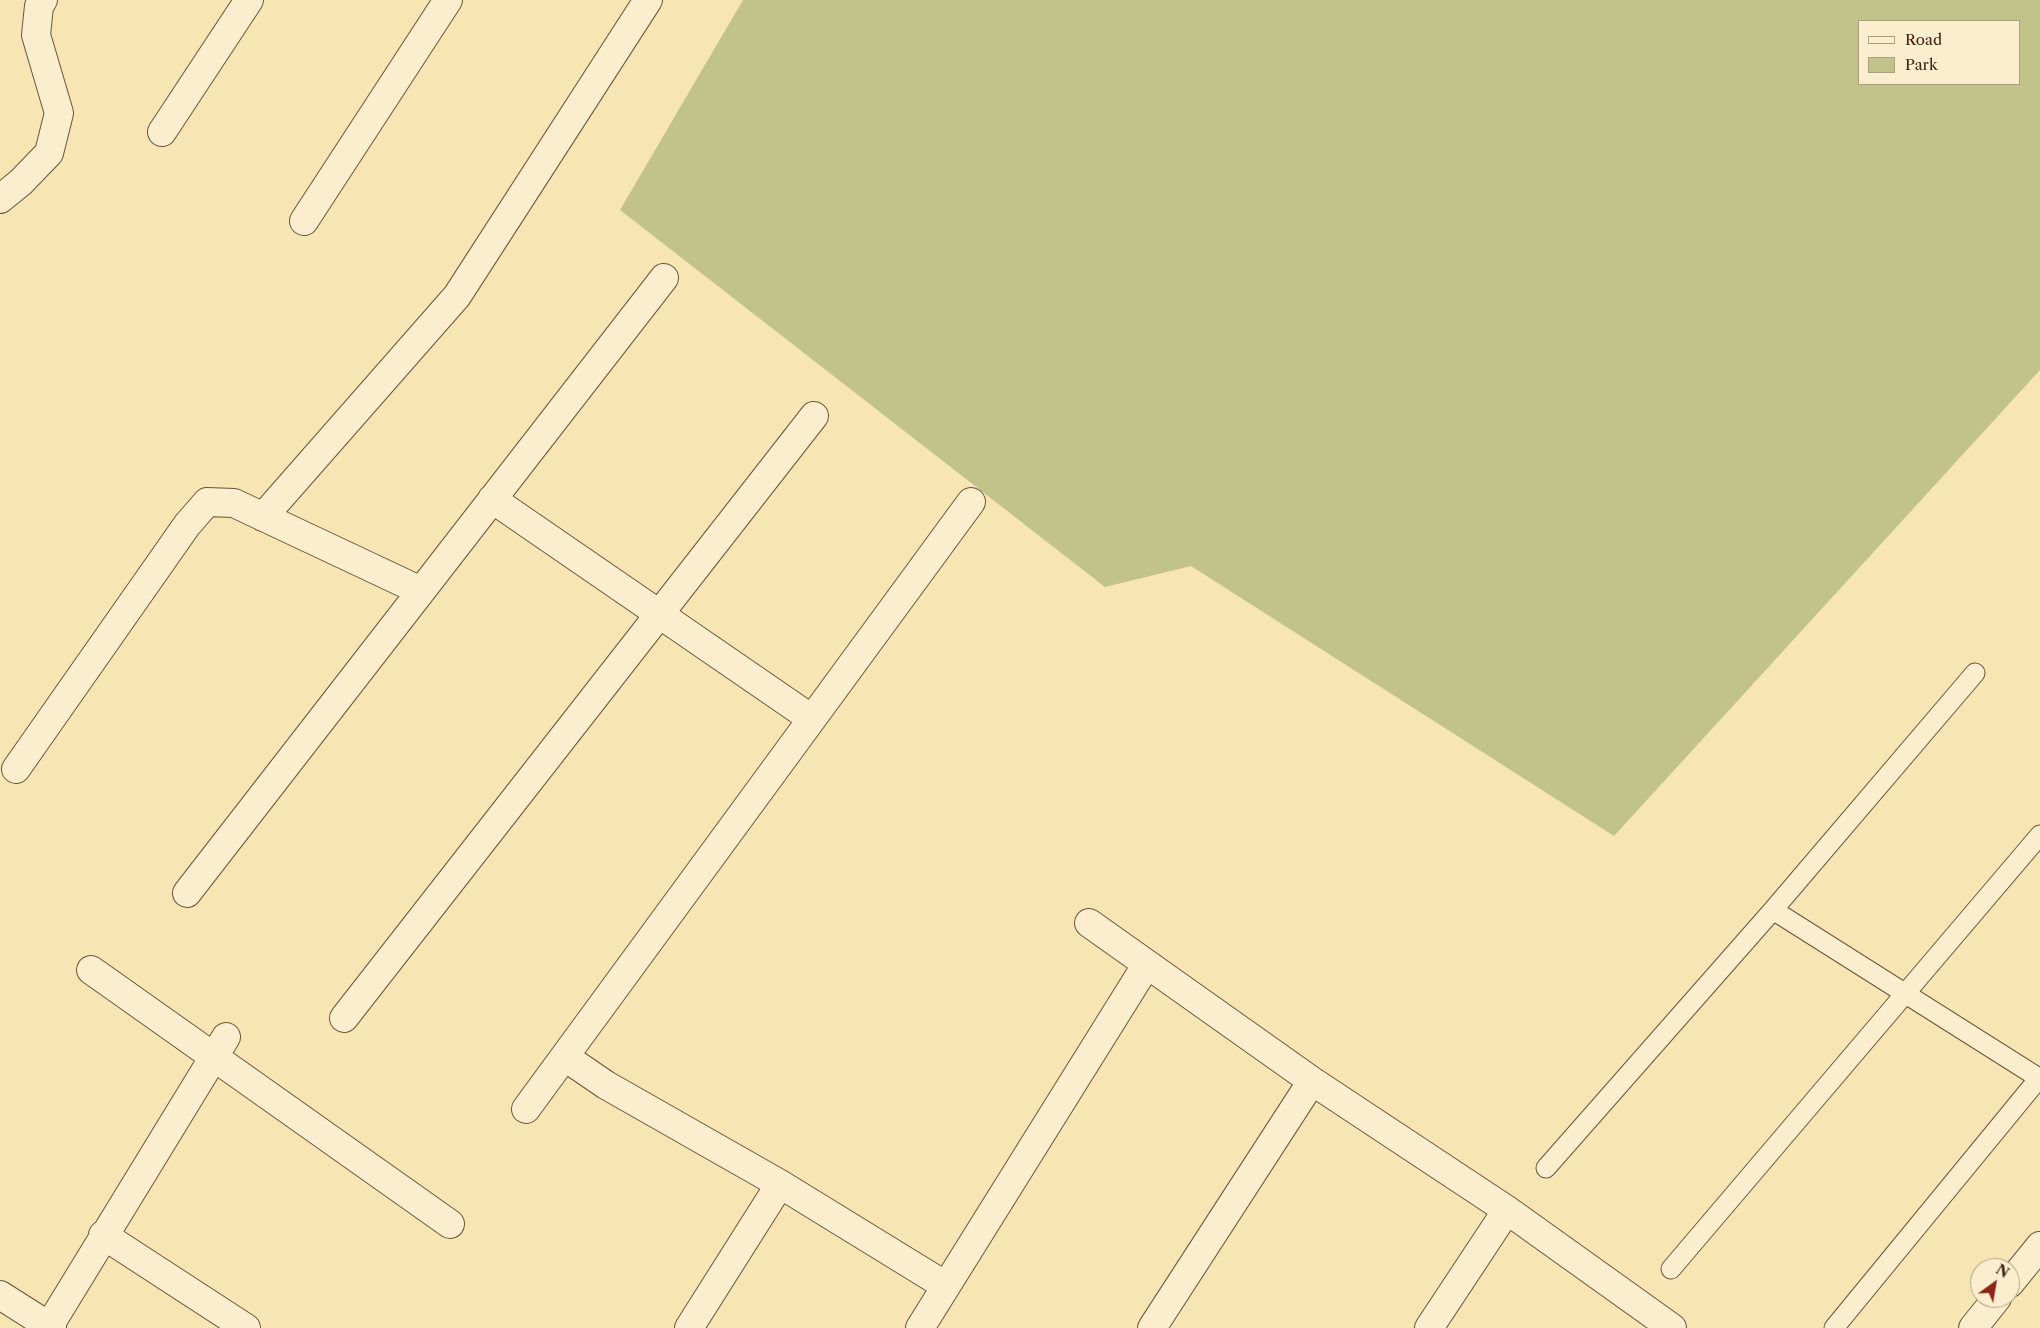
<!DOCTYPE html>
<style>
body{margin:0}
#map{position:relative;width:2040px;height:1328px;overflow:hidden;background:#f7e5b4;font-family:"Libre Caslon Text",serif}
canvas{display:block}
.legend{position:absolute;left:1858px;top:20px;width:162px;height:65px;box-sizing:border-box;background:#faeece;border:1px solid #af9d82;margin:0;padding:6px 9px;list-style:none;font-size:15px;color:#3e2310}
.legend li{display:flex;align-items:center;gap:10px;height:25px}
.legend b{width:25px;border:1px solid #af9d82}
.north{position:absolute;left:1970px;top:1258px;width:50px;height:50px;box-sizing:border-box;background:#faeece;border:1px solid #af9d82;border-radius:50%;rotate:32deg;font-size:14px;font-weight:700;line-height:20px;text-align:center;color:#3e2310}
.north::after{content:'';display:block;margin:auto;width:18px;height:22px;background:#8f2418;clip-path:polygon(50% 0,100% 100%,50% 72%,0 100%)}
</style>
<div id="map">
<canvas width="2040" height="1328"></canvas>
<ul class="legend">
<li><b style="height:6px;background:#faeece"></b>Road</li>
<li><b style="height:14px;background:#c1c38a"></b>Park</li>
</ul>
<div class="north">N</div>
</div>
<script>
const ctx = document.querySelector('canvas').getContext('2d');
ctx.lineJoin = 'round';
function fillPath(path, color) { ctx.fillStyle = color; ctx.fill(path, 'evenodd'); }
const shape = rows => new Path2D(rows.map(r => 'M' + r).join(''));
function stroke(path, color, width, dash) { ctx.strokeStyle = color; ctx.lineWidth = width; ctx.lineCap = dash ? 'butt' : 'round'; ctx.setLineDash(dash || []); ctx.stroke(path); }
fillPath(shape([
 [743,0,2040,0,2040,370,1614,836,1191,566,1105,587,620,210],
 [1859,21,2019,21,2019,84,1859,84]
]), '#c1c38a');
const lane = shape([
 [1773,910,2039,1078],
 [1546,1168,1773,910,1975,673],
 [1671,1269,2040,835],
 [1834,1328,2040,1077]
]);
const street = shape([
 [162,132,249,0],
 [0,199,21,182,49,153,59,113,36,35,39,6,43,0],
 [304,221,448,0],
 [492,499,812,719],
 [263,517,457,296,648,0],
 [16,769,187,525,207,502,234,503,421,591],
 [187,893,664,278],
 [1089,923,1312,1081],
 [91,970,450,1224],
 [344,1018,814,416],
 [565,1057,606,1085,780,1184,946,1286],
 [526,1109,971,502],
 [103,1235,246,1328],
 [2010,1283,2040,1246],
 [0,1295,52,1328],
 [48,1328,226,1037],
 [689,1328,780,1184],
 [920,1328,1147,964],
 [1152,1328,1312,1081,1507,1210],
 [1429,1328,1507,1210,1672,1328],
 [1973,1328,1997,1298]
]);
stroke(lane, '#6c5439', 21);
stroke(street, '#6c5439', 30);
stroke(lane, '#faeece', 19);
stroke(street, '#faeece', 28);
</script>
